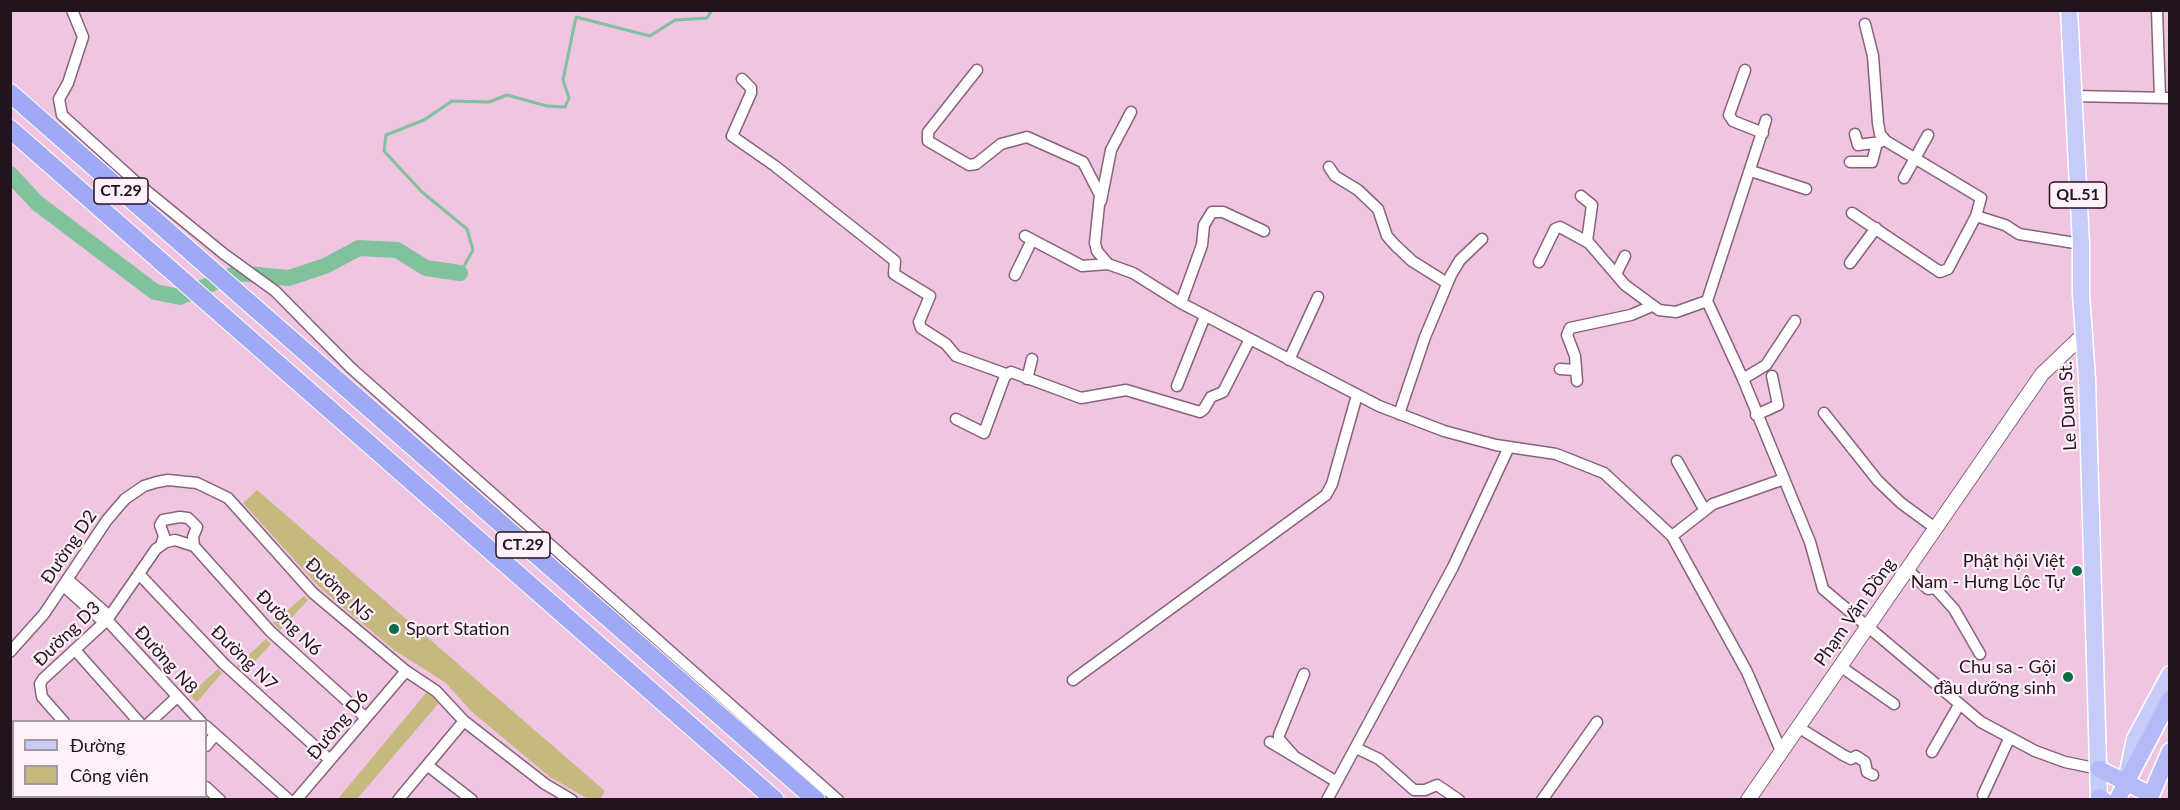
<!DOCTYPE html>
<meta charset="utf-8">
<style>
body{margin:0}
#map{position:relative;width:2180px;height:810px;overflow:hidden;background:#f0c5e2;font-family:Lato,sans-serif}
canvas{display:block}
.frame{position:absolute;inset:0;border:12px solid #22131e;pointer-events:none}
.legend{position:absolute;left:12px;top:720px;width:195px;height:78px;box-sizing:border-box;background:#fef0f9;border:2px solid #a698a1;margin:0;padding:8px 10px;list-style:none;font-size:18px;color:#22131e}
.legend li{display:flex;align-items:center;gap:12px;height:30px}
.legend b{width:30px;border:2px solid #a698a1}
</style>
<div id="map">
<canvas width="2180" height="810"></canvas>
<div class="frame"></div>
<ul class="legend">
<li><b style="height:8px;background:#c6cbf9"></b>Đường</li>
<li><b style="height:16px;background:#c5b980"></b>Công viên</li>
</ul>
</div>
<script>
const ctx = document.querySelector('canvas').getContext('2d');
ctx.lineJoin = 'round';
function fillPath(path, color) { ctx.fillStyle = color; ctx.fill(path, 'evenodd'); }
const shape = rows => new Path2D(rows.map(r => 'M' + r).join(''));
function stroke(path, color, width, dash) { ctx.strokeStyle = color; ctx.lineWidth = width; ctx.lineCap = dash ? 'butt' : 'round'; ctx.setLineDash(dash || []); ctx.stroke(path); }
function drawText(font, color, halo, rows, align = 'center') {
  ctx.font = font + ' Lato,sans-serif'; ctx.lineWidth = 4.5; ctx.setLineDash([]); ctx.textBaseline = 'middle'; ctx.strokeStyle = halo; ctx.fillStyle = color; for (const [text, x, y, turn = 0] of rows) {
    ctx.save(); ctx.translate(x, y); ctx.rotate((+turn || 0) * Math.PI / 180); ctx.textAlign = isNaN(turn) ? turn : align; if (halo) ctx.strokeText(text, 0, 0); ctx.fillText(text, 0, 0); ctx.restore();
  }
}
fillPath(shape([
 [257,490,605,791,600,799,588,799,550,777,472,712,446,683,394,650,319,587,243,503],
 [304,596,308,600,280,630,273,623],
 [266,639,271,644,244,673,237,666],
 [218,669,222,673,197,702,189,695],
 [431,687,443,698,357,799,337,800],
 [130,796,136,799,53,800,48,797]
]), '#c5b980');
fillPath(shape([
 [11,746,13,747,14,796,48,797,53,799,11,799]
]), '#7fc29c');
stroke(shape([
 [460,273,473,250,467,229,422,192,384,151,386,135,424,120,452,101,489,102,507,95,547,106,565,107,569,98,563,80,576,17,650,36,675,20,707,18,712,10]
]), '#7fc29c', 3);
stroke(shape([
 [10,174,37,203,155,292,180,297,237,273,289,278,325,266,359,248,397,250,426,268,460,273]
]), '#7fc29c', 16);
const minor = shape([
 [72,10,83,37,68,83,59,99,62,115,137,183,224,254,275,291,351,368,838,800],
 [2157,10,2160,97],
 [1865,24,1873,56,1878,123,1880,134,1886,141,1981,198,1976,216,2005,225,2019,234,2081,244],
 [977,70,928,132,928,141,969,165,976,164,1001,144,1027,137,1083,162,1100,195,1095,243,1097,251,1108,264],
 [1745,70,1729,115,1733,121,1763,133],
 [742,79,751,88,751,93,732,136,775,166,895,261,894,274,930,296,919,322,921,328,946,344,956,356,1006,374],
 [2073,96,2170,98],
 [1766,120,1707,301,1743,379,1810,542,1823,589,1981,722,2035,751,2065,762,2099,769],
 [1855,134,1858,145,1881,142],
 [1850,162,1872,162,1877,143],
 [1329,167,1335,176,1358,190,1378,209,1387,236,1395,245,1412,261,1447,283],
 [1751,171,1806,189],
 [1904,178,1928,135],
 [1581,196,1592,205,1587,241],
 [1101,201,1111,150,1131,112],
 [1852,213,1940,272,1948,269,1976,216],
 [1025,236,1082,266,1108,264,1133,273,1181,303,1379,406,1444,431,1496,445,1556,454,1604,473,1672,536,1747,672,1781,751],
 [1539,262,1555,229,1560,227,1589,243,1625,285,1659,310,1676,312,1707,301],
 [1850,263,1876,228],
 [1616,274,1625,256],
 [1015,275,1032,240],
 [1181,303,1202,245,1204,225,1212,212,1223,212,1264,231],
 [1289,360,1318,297],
 [1560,369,1576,370],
 [1027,379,1032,359],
 [1743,379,1766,365,1795,321],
 [1577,381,1575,356,1567,335,1570,328,1631,315,1652,306],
 [1177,386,1205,316],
 [1824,413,1878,481,1901,503,1935,528],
 [1399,414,1425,337,1451,275,1460,260,1482,239],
 [1756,415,1778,405,1772,376],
 [956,419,984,433,1005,376,1011,372,1081,398,1126,390,1200,412,1204,409,1211,397,1223,392,1250,339],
 [1677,461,1704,509],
 [1672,536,1713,504,1784,479],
 [161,545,164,536,160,525,163,520,180,517,188,518,197,527,193,537,194,546],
 [1907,569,1928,589,1935,588,1954,609,1980,654],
 [139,574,224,664,330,760],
 [65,583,72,583,106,613,107,620,201,722],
 [65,583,67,589,99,618,107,620],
 [75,650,139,722],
 [10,652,44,614,107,520,125,499,144,486,157,482,168,480,197,483,228,498,313,593,406,671,436,691,464,721,545,784,572,800],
 [1840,666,1894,704],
 [1073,680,1326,495,1332,484,1357,395],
 [64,722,42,697,40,684,43,679,107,620,156,549,166,542,175,540,194,546,270,631,366,718],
 [150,722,177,697],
 [206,726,289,800],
 [1798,727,1843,755,1851,759,1856,756,1865,762,1867,772,1873,775],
 [1270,742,1337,782],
 [206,746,215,735],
 [1356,748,1379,759,1414,790,1425,790,1437,785,1459,800],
 [1932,752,1959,705],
 [1294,756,1279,739,1279,735,1304,674],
 [427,765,472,800],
 [206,787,220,800],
 [1983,795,2009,739],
 [160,800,162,796],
 [296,800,406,671],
 [398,800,464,721],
 [1327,800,1453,567,1509,447],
 [1542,800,1597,722]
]);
const secondary = shape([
 [1748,800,2042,374,2083,335]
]);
const primary = shape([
 [2069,10,2081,244,2081,294,2087,379,2099,800],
 [2128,772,2135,739,2170,674]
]);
const trunk = shape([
 [2099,769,2151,795],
 [2099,797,2104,800],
 [2117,800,2170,699],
 [2149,800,2170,751]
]);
const motorway = shape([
 [10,93,816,800],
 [10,129,775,800]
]);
stroke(minor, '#87627c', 13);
stroke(secondary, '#87627c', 16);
stroke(primary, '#fff', 19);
stroke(trunk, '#fff', 19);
stroke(motorway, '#fff', 20);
stroke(minor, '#fff', 10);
stroke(secondary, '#fff', 14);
stroke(primary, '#c6cbf9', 16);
stroke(trunk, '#b3baf7', 16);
stroke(motorway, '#a0a9f5', 18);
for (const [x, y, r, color] of [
 [2077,571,6,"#096e44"],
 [394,629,6,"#096e44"],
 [2068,677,6,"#096e44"]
]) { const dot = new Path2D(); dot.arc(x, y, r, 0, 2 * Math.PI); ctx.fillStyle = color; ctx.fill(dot); stroke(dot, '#fef0f9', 2); }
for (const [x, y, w] of [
 [121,191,54],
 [2078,195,57],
 [523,545,54]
]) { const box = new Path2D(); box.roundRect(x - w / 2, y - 13, w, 26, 4.5); ctx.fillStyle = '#fef0f9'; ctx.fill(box); stroke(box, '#22131e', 1.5); }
drawText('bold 16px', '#22131e', null, [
 ["CT.29",121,191],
 ["QL.51",2078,195],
 ["CT.29",523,545]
]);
drawText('18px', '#22131e', '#fef0f9', [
 ["Le Duan St.",2068,406,-93],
 ["Đường D2",69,547,-56],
 ["Đường N5",339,590,43],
 ["Phạm Văn Đồng",1855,612,-55],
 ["Đường N6",289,623,45],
 ["Đường D3",67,634,-44],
 ["Đường N7",244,658,44],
 ["Đường N8",166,660,48],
 ["Đường D6",338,725,-50]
]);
drawText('18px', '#22131e', '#fef0f9', [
 ["Phật hội Việt",2065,561],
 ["Nam - Hưng Lộc Tự",2065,582],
 ["Sport Station",406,629,"left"],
 ["Chu sa - Gội",2056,667],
 ["đầu dưỡng sinh",2056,688]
], 'right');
</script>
